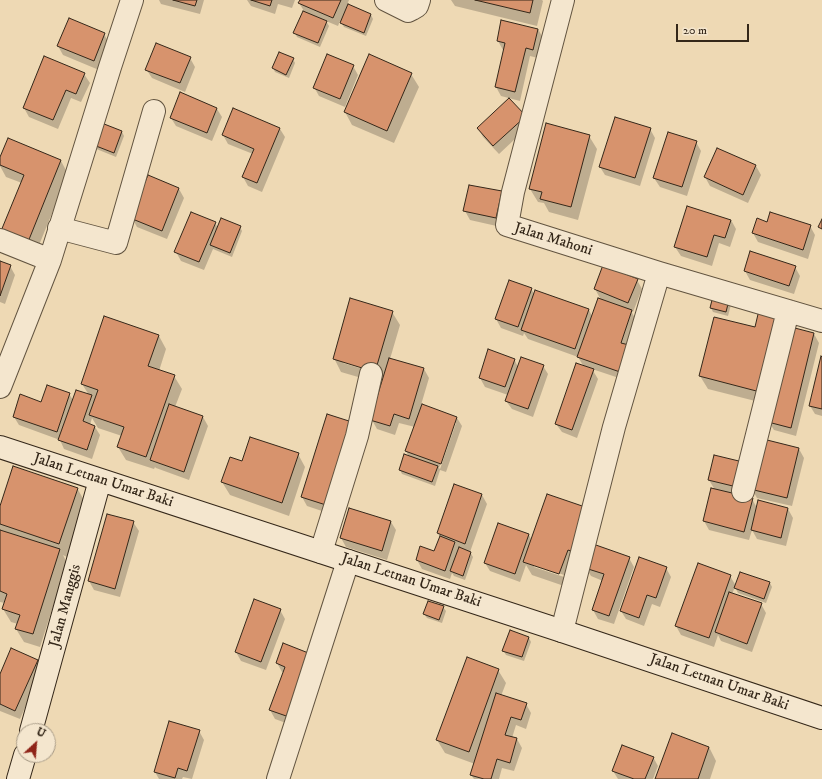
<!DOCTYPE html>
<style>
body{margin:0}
#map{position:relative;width:822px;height:779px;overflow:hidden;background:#eed9b4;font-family:"IM FELL DW Pica",serif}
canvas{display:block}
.north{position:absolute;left:16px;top:723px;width:40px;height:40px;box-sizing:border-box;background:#f4e6ce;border:1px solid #a79a86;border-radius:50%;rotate:26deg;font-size:11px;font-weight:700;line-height:16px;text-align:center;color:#342719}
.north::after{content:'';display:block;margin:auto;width:14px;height:18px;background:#8f2418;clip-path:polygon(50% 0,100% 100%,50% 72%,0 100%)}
.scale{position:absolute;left:676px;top:24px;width:73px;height:18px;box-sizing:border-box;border:2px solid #342719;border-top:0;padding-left:5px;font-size:12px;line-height:14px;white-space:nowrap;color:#342719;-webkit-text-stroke:3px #f4e6ce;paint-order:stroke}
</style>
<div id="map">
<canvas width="822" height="779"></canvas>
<div class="north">U</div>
<div class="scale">20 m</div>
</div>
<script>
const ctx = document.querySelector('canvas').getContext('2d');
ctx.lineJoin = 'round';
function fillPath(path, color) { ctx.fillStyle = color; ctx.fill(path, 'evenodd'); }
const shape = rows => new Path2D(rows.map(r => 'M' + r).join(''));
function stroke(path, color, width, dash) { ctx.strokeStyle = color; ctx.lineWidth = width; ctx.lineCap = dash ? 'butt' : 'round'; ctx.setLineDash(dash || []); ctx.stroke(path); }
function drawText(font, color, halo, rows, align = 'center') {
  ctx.font = font + ' "IM FELL DW Pica",serif'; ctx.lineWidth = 3; ctx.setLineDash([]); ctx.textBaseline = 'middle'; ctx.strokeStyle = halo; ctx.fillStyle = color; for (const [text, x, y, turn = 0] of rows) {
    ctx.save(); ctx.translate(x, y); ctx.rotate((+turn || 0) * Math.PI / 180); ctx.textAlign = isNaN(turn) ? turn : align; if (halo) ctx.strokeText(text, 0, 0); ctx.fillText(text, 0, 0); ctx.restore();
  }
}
fillPath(shape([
 [159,0,204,0,200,14,161,4],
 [247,0,295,0,292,8,278,4,275,14,251,6],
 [301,0,349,0,347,5,371,15,373,19,366,36,344,27,340,21,338,26,326,21,329,26,320,47,297,37,295,33,304,11,299,3],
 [451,0,542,0,543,1,537,26,455,6],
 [538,29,543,38,538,58,530,56,520,101,501,96,496,87,504,50,503,50,498,41],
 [104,34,109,43,99,70,63,55,58,46],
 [190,58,195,67,185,92,152,78,146,69],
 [293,59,295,63,289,78,275,72,273,68],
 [353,66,358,75,345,107,319,96,314,87],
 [84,74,90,83,81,102,71,98,58,129,29,117,24,108],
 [411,74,419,87,394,143,352,125,345,112],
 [509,99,530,125,499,154,483,137,478,128],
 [217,109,222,117,212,141,176,126,171,118],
 [100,124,122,132,124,136,116,157,94,148],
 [280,129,285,137,262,192,248,186,243,177,253,154,228,144,223,135],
 [650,129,655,138,640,186,605,175,600,167],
 [589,136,597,149,578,220,549,212,544,203,538,202,530,189],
 [696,142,701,151,687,196,660,187,654,178],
 [718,149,756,166,761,175,748,203,710,186,705,177],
 [0,160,61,161,68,174,35,255,10,244,22,183,6,177,0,166],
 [149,177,179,189,184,198,167,239,137,227,132,218],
 [501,192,506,201,501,227,470,220,465,211],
 [731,220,736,229,730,247,719,243,712,266,681,256,675,247],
 [215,223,218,228,240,227,242,231,232,257,213,249,204,270,181,261,176,252],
 [768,223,810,226,815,235,808,259,758,242,753,233],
 [0,262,10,266,15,275,5,304,0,302],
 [795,267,800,276,794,294,750,280,745,271],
 [637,280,642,289,633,312,631,311,636,320,625,380,592,369,598,379,577,438,562,432,556,424,584,367,578,357,528,339,524,333,523,336,501,328,496,319,531,289,535,295,589,310,592,316,601,300,595,289],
 [714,293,732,301,728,316,713,312,711,308],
 [392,312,400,325,390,359,424,369,429,378,421,405,457,418,462,426,446,472,440,470,435,486,402,474,400,470,409,457,406,451,415,427,399,423,395,435,377,429,372,420,382,384,341,372,334,358],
 [343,361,379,374,343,363],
 [454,423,456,423,440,469,439,468],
 [105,317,159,336,166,349,159,371,174,376,182,389,175,407,203,417,208,426,189,480,156,468,155,467,154,469,126,460,118,447,122,436,98,428,92,418,90,425,95,427,100,435,92,459,64,449,60,440,19,425,14,417,42,403,69,394,73,400,89,395,82,384],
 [714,318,771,405,708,389,700,376],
 [814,334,819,343,796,436,774,430,769,422],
 [822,358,822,416,815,414,810,406],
 [514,359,518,367,543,366,548,374,533,417,512,409,506,401,508,395,485,387,480,378],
 [352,423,331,514,307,506,302,497],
 [799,449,804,458,792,506,757,498,752,489],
 [298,454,305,467,289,516,230,495,222,482,243,463],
 [748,471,742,496,752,499,757,508,788,509,793,518,786,546,757,539,752,530,749,540,709,530,704,521,712,489,715,490,709,480],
 [77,488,85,502,67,557,63,555,67,563,40,647,24,642,16,629,18,624,11,622,3,609,5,603,0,602,0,531,1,531,0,530,0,509],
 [482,495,487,504,470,552,473,557,465,580,454,576,452,573,450,579,422,569,417,560,435,552,440,538,438,533],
 [591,510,567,587,532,575,526,565,520,582,490,571,485,563,529,535,532,541],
 [534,564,564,575,564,577,534,567],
 [133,522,139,531,120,597,94,590,89,581],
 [391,522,396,530,387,560,346,547,341,538],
 [629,558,634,567,614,624,598,619,593,610,603,581,591,576,586,568],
 [666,568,671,577,660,607,652,604,644,626,626,619,621,611],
 [730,576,736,586,770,583,772,587,766,603,738,593,735,587,732,594,761,604,766,613,752,652,721,641,718,635,714,647,681,635,676,626],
 [443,607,446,611,442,623,427,618,424,614],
 [280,610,285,619,266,670,241,661,236,652],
 [510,631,529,638,531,642,524,661,506,655,503,650],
 [284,645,297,727,275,719,270,710,284,672,282,672,277,663],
 [37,660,42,669,20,719,0,711,0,676],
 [498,670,506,683,501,696,526,704,531,713,526,729,516,725,512,738,517,739,522,748,514,771,502,768,499,779,474,779,471,775,475,764,445,753,437,740],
 [199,731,204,740,192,779,183,777,182,779,159,779,155,772],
 [709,747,716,761,710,779,656,779],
 [653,757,658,766,653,779,618,779,613,771]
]), '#0003');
const building = shape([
 [173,0,197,0,195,6,173,0],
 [251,0,272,0,270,6,251,0],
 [300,0,341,0,333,18,298,3,300,0],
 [475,0,533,0,530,13,475,0],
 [348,4,371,14,364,33,340,23,348,4],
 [303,11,327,21,318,43,293,33,303,11],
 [69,18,105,33,94,61,57,46,69,18],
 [501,20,538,29,533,50,526,48,515,92,495,87,505,43,497,41,501,20],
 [156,43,191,57,180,83,145,70,156,43],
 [279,52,294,58,286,75,272,68,279,52],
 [327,54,354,65,340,99,313,88,327,54],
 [369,54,412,73,387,131,344,112,369,54],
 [44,56,85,73,76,94,66,90,53,120,23,108,44,56],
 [180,92,217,108,207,133,170,118,180,92],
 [509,98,526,116,493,146,477,128,509,98],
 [233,108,280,128,257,183,242,177,254,149,222,135,233,108],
 [615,117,651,128,635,178,599,167,615,117],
 [99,122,122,131,114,153,91,144,99,122],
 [546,123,590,135,571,207,540,199,542,192,529,189,546,123],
 [668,132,697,141,682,187,653,178,668,132],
 [8,138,61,160,28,242,1,231,24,175,0,165,0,157,8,138],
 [717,148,756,165,743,195,704,177,717,148],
 [148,175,179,188,162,231,130,218,148,175],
 [469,185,502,191,496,218,463,211,469,185],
 [687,206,731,220,725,238,714,235,707,257,674,247,687,206],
 [191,212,216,222,199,262,174,252,191,212],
 [770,212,811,225,803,250,752,233,757,218,767,222,770,212],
 [221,218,241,226,230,253,210,245,221,218],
 [822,219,822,229,818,227,822,219],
 [750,251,796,266,789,286,744,271,750,251],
 [0,261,11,265,0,296,0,261],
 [603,265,638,279,628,303,594,289,603,265],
 [509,280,532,288,518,327,495,319,509,280],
 [535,290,589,309,575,349,521,330,535,290],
 [714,292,730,296,726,312,710,308,714,292],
 [350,298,393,311,375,372,333,359,350,298],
 [598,298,632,310,621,343,629,345,620,372,577,357,598,298],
 [759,310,783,316,764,393,699,376,714,317,755,327,759,310],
 [104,316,159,335,148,366,175,375,146,457,117,447,124,427,89,415,98,390,81,384,104,316],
 [791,327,814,333,791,428,768,422,791,327],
 [488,349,515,359,505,387,479,378,488,349],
 [821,356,822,357,822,409,809,406,821,356],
 [521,357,544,365,528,409,505,401,521,357],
 [389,358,424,368,409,419,394,414,390,426,370,420,389,358],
 [576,363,594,369,572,430,555,424,576,363],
 [47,385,70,393,57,432,13,417,20,394,41,402,47,385],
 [76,390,92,395,83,421,95,426,87,450,58,440,76,390],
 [169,404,203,416,184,472,150,460,169,404],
 [422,404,457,417,441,464,405,451,422,404],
 [327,414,352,422,326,505,301,497,327,414],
 [250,437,299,453,282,503,221,482,230,457,242,461,250,437],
 [763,439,799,448,787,498,750,489,763,439],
 [404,454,438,466,432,482,399,470,404,454],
 [714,455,743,462,737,487,708,480,714,455],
 [13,466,78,488,59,544,0,524,0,506,13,466],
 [454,484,482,494,465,544,437,533,454,484],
 [711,488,753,498,744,532,703,521,711,488],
 [547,494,591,509,576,553,568,550,559,574,523,562,547,494],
 [758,500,788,508,781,538,751,530,758,500],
 [349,508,391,521,382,551,340,538,349,508],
 [107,514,134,521,115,589,88,581,107,514],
 [498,523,529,534,515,574,484,563,498,523],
 [0,530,60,549,33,634,15,629,20,615,2,609,7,594,0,591,0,530],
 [440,536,455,542,445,571,416,560,420,546,434,551,440,536],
 [593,544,630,557,609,616,592,610,604,574,585,568,593,544],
 [459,547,471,552,463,576,450,571,459,547],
 [639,557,667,567,656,598,647,595,639,618,620,611,639,557],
 [698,563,731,575,709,638,675,626,698,563],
 [740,572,770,582,764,599,734,588,740,572],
 [729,592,762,603,747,644,715,632,729,592],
 [254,599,281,609,261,662,235,652,254,599],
 [428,601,444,606,439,620,423,614,428,601],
 [510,630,529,637,522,657,502,651,510,630],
 [283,643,316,656,292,718,269,710,285,667,276,663,283,643],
 [11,648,38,660,15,711,0,704,0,674,11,648],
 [467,657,499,669,469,752,436,740,467,657],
 [496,693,527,703,521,720,511,717,505,735,517,738,510,763,497,759,491,779,484,779,470,775,496,693],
 [169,721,200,730,187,771,178,768,175,778,154,772,169,721],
 [672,733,709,747,698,779,655,779,672,733],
 [622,745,654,757,645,779,634,779,612,771,622,745]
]);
fillPath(building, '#d7936d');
stroke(building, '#342719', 1);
const street = shape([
 [386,0,408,11,412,9,417,6,419,0],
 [563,0,513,192,507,225,659,273,822,321],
 [59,228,116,243,154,111],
 [0,240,50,260,110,67,132,0],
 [0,387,50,260],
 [743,491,788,311],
 [321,552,357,436,371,374],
 [562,631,614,427,659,273],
 [278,779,348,561]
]);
const secondary = shape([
 [0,447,562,631,822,718],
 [31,731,100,480],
 [18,779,25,755]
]);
stroke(street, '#625440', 24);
stroke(secondary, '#342719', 24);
stroke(street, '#f4e6ce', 22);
stroke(secondary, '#f4e6ce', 22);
drawText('15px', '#342719', '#f4e6ce', [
 ["Jalan Mahoni",553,240,17],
 ["Jalan Letnan Umar Baki",103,481,18],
 ["Jalan Letnan Umar Baki",411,581,18],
 ["Jalan Manggis",66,606,-75],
 ["Jalan Letnan Umar Baki",719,683,19]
]);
</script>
